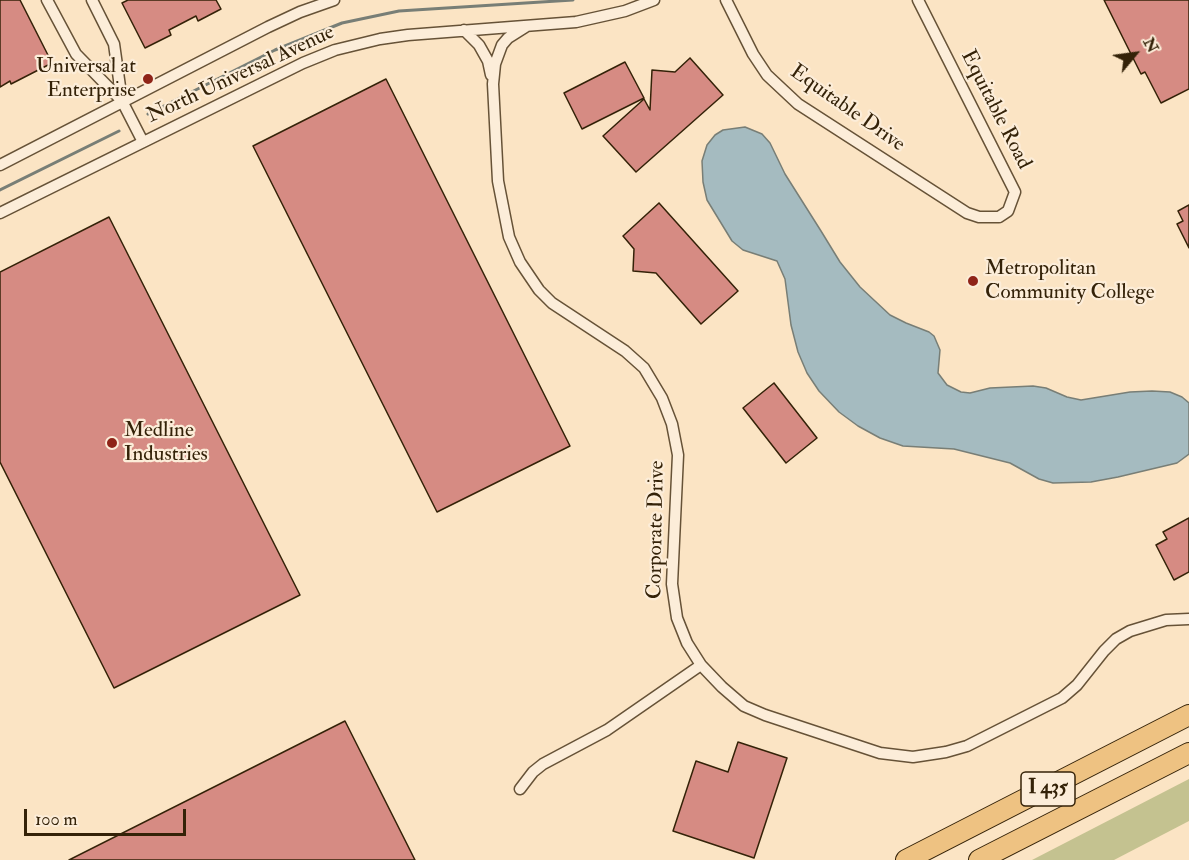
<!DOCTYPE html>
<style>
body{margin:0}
#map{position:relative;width:1189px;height:860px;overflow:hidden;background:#fbe4c4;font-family:"IM FELL Double Pica",serif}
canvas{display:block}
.north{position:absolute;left:1105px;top:24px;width:60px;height:60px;-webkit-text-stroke:4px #fcedd9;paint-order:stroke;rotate:61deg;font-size:16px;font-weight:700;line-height:24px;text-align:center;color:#342208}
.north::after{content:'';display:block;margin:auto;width:21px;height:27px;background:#342208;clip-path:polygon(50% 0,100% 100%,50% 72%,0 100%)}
.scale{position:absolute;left:24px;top:809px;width:162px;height:27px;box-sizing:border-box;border:3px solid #342208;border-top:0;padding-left:8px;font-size:18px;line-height:21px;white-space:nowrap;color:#342208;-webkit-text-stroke:4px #fcedd9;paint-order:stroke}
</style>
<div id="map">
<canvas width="1189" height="860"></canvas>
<div class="north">N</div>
<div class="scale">100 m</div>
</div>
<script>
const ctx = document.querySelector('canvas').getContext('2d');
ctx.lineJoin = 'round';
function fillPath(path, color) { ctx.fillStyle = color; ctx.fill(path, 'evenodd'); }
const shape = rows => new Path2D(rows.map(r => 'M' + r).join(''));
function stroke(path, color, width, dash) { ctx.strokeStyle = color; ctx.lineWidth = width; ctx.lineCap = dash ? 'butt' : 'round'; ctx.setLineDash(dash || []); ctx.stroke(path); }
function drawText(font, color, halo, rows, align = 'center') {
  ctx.font = font + ' "IM FELL Double Pica",serif'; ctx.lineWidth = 4.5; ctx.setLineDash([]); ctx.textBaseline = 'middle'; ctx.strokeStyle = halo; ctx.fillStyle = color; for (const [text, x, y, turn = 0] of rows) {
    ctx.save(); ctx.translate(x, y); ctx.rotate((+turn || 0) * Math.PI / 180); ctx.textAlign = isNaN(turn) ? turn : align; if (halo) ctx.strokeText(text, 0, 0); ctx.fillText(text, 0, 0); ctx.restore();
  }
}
fillPath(shape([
 [1189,779,1189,821,1114,860,1032,860]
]), '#c4c290');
const water = shape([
 [745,127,762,134,770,143,785,174,821,231,840,262,860,287,890,315,906,323,929,332,934,336,940,350,938,373,947,385,961,392,970,393,990,388,1033,386,1046,388,1067,397,1081,400,1130,392,1152,391,1170,392,1182,397,1189,403,1189,454,1177,463,1118,477,1091,482,1053,483,1039,479,1010,463,954,449,903,446,880,438,858,426,839,412,819,391,807,373,798,352,791,325,785,279,777,261,743,250,732,241,707,200,703,182,702,161,707,145,715,135,723,130,745,127]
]);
fillPath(water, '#a5bbc0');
stroke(water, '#787e76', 1.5);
stroke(shape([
 [148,114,275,50,342,23,399,11,573,0],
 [0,190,119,131]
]), '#787e76', 3);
const building = shape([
 [0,0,20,0,52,63,11,84,10,81,0,87,0,0],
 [128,0,216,0,221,9,198,21,196,16,169,30,171,35,145,48,122,3,128,0],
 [1104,0,1189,0,1189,89,1161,103,1145,72,1141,74,1104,0],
 [690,58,723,95,636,172,603,136,644,99,650,110,652,70,675,72,690,58],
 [625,62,644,98,582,129,564,93,625,62],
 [386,79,570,446,437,512,253,146,386,79],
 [659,203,738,291,701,324,656,273,633,271,634,249,623,236,659,203],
 [1189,205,1189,248,1177,224,1183,221,1178,211,1189,205],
 [109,217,300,595,114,688,0,462,0,272,109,217],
 [774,383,817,438,786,463,743,408,774,383],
 [1189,518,1189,572,1174,580,1156,545,1167,539,1163,532,1189,518],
 [345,721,415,860,69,860,345,721],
 [738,742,787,758,754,858,673,831,696,761,728,772,738,742]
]);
fillPath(building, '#d68b83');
stroke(building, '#342208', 1.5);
const street = shape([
 [47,0,76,54,122,101,143,142],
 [92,0,114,44,122,101],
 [726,0,753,54,767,75,798,104,967,213,979,217,999,217,1008,211,1015,192,918,0],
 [527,26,508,38,502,45,495,64,493,84,498,181,509,237,520,262,539,290,552,303,625,351,644,368,662,398,672,424,678,455,672,584,677,618,687,643,701,665,722,687,744,706,765,715,880,753,913,757,946,752,967,746,1062,698,1077,685,1104,651,1116,639,1130,631,1166,620,1189,619],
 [464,30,479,45,488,61,491,75],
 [0,165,268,27,300,12,334,0],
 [0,213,303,63,335,50,380,39,408,35,576,22,625,11,654,0],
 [520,789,533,772,543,764,607,730,701,665]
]);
const highway = shape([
 [906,860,1189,715],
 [979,860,1189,753]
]);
stroke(street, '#665237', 13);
stroke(highway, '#342208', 22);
stroke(street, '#fcedd9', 10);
stroke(highway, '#eec282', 20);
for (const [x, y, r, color] of [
 [148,79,6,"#8f2418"],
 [973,281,6,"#8f2418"],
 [112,443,6,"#8f2418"]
]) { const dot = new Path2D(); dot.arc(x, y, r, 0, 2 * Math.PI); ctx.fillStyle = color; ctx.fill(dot); stroke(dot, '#fcedd9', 2); }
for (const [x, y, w] of [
 [1048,789,54]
]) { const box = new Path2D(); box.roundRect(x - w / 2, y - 17, w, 34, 4.5); ctx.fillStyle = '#fcedd9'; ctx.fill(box); stroke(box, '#342208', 1.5); }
drawText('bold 20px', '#342208', null, [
 ["I 435",1048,789]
]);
drawText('21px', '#342208', '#fcedd9', [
 ["Universal at",136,67,"right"],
 ["Enterprise",136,91,"right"],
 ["Metropolitan",985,269],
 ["Community College",985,293],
 ["Medline",124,431],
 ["Industries",124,455]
], 'left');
drawText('21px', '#342208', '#fcedd9', [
 ["North Universal Avenue",241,75,-25],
 ["Equitable Drive",847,109,35],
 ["Equitable Road",995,110,63],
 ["Corporate Drive",657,530,-89]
]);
</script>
